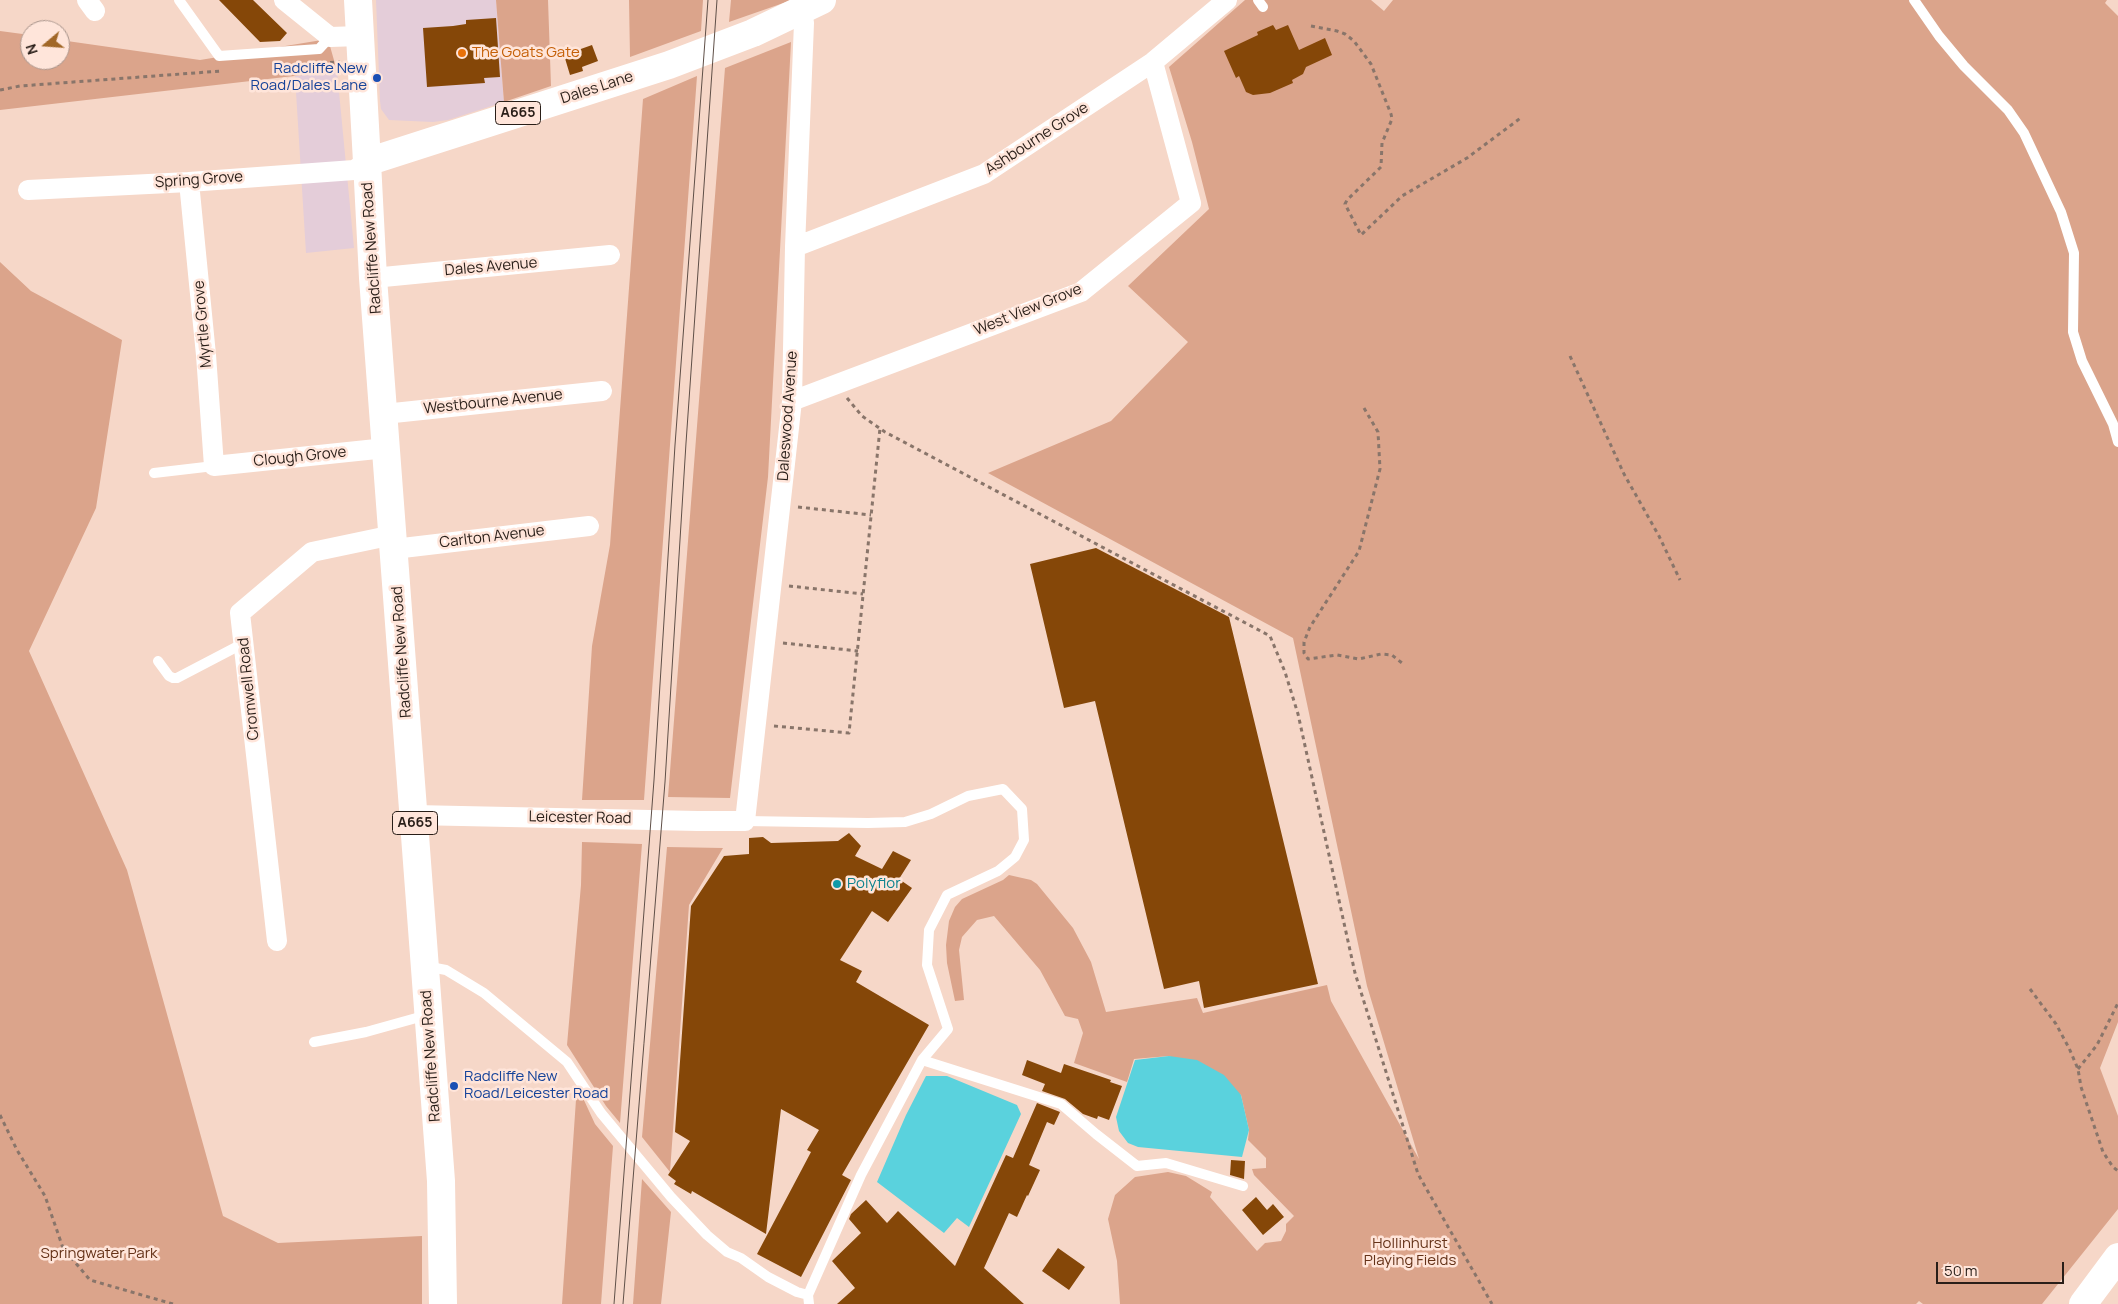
<!DOCTYPE html>
<style>
body{margin:0}
#map{position:relative;width:2118px;height:1304px;overflow:hidden;background:#f6d7c8;font-family:Manrope,sans-serif}
canvas{display:block}
.north{position:absolute;left:20px;top:20px;width:50px;height:50px;box-sizing:border-box;background:#ffe5da;border:1px solid #a9958c;border-radius:50%;rotate:252deg;font-size:14px;font-weight:700;line-height:20px;text-align:center;color:#291e18}
.north::after{content:'';display:block;margin:auto;width:18px;height:22px;background:#a16727;clip-path:polygon(50% 0,100% 100%,50% 72%,0 100%)}
.scale{position:absolute;left:1936px;top:1262px;width:128px;height:22px;box-sizing:border-box;border:2px solid #291e18;border-top:0;padding-left:6px;font-size:15px;line-height:18px;white-space:nowrap;color:#291e18;-webkit-text-stroke:4px #ffe5da;paint-order:stroke}
</style>
<div id="map">
<canvas width="2118" height="1304"></canvas>
<div class="north">N</div>
<div class="scale">50 m</div>
</div>
<script>
const ctx = document.querySelector('canvas').getContext('2d');
ctx.lineJoin = 'round';
function fillPath(path, color) { ctx.fillStyle = color; ctx.fill(path, 'evenodd'); }
const shape = rows => new Path2D(rows.map(r => 'M' + r).join(''));
function stroke(path, color, width, dash) { ctx.strokeStyle = color; ctx.lineWidth = width; ctx.lineCap = dash ? 'butt' : 'round'; ctx.setLineDash(dash || []); ctx.stroke(path); }
function drawText(font, color, halo, rows, align = 'center') {
  ctx.font = font + ' Manrope,sans-serif'; ctx.lineWidth = 5; ctx.setLineDash([]); ctx.textBaseline = 'middle'; ctx.strokeStyle = halo; ctx.fillStyle = color; for (const [text, x, y, turn = 0] of rows) {
    ctx.save(); ctx.translate(x, y); ctx.rotate((+turn || 0) * Math.PI / 180); ctx.textAlign = isNaN(turn) ? turn : align; if (halo) ctx.strokeText(text, 0, 0); ctx.fillText(text, 0, 0); ctx.restore();
  }
}
fillPath(shape([
 [376,0,496,0,504,102,448,120,433,122,389,120,381,109,380,101],
 [337,71,354,248,306,253,295,76]
]), '#e4cdd9');
fillPath(shape([
 [496,0,548,0,551,86,504,102],
 [629,0,703,0,701,31,630,57],
 [731,0,792,0,729,22],
 [1245,0,1371,0,1384,11,1393,0,2107,0,2105,3,2118,16,2118,1022,2100,1068,2118,1116,2118,1209,2042,1304,1923,1304,1919,1301,1916,1304,1120,1304,1117,1261,1108,1219,1115,1195,1135,1177,1168,1172,1186,1176,1212,1192,1210,1197,1257,1251,1265,1243,1281,1241,1286,1231,1286,1224,1294,1216,1254,1175,1252,1169,1266,1168,1266,1158,1248,1140,1249,1130,1241,1095,1169,1056,1134,1059,1127,1082,1074,1063,1083,1033,1078,1019,1065,1016,1040,970,994,916,977,920,962,937,959,950,964,1000,955,1001,947,963,946,945,949,921,955,907,962,899,1003,880,1009,875,1031,880,1037,884,1073,928,1091,962,1106,1012,1197,998,1203,1013,1327,985,1331,1001,1419,1159,1367,986,1293,638,988,473,1111,421,1188,342,1128,286,1209,209,1192,142,1169,67],
 [0,31,30,35,30,60,60,60,60,40,200,60,328,39,337,71,0,110],
 [791,42,768,477,730,798,668,797,725,68],
 [697,76,644,800,582,800,592,646,610,545,643,99],
 [0,262,31,291,122,340,96,508,29,651,127,870,223,1216,278,1243,422,1236,422,1304,0,1304],
 [582,842,642,844,620,1123,606,1106,567,1045,581,885],
 [667,847,723,848,689,905,670,1172,642,1137],
 [577,1085,595,1124,613,1146,601,1304,562,1304],
 [642,1179,671,1212,661,1304,633,1304]
]), '#dba48b');
fillPath(shape([
 [1169,1056,1197,1060,1224,1075,1241,1095,1249,1130,1242,1157,1138,1147,1128,1143,1119,1131,1116,1117,1135,1060],
 [926,1076,947,1076,1017,1105,1021,1114,969,1227,957,1218,944,1233,877,1182,906,1115]
]), '#5ad2dd');
fillPath(shape([
 [219,0,253,0,287,33,280,41,260,42],
 [496,18,500,77,484,78,485,83,427,87,423,28,453,26,466,24,466,20],
 [1273,25,1276,30,1288,25,1299,50,1325,38,1332,55,1306,67,1303,74,1292,80,1293,83,1270,93,1253,95,1246,92,1239,76,1236,78,1224,51,1258,35,1257,32],
 [592,45,598,61,582,67,583,71,570,75,564,55],
 [1096,548,1229,617,1318,984,1204,1008,1199,981,1164,989,1095,701,1064,708,1030,564],
 [849,833,861,846,855,856,882,869,893,851,911,860,899,879,912,888,888,922,872,911,840,960,862,971,856,982,929,1025,842,1175,851,1180,801,1277,757,1254,811,1152,807,1150,819,1130,781,1109,766,1234,692,1191,691,1194,674,1184,676,1181,668,1175,690,1141,675,1132,691,906,724,856,749,854,749,838,763,837,771,843,838,841],
 [1027,1060,1061,1073,1064,1064,1111,1080,1110,1082,1122,1086,1109,1120,1098,1116,1097,1119,1083,1114,1065,1099,1042,1091,1045,1084,1022,1075],
 [1037,1103,1060,1112,1054,1125,1047,1122,1029,1165,1040,1170,1028,1196,1027,1195,1017,1217,1009,1213,984,1268,1024,1304,837,1304,855,1288,832,1261,861,1233,849,1219,851,1214,866,1200,887,1223,898,1211,955,1266,1006,1155,1013,1158],
 [1231,1160,1245,1161,1244,1179,1230,1175],
 [1256,1197,1267,1210,1273,1204,1284,1217,1263,1235,1242,1210],
 [1058,1248,1085,1267,1069,1290,1042,1271]
]), '#854708');
stroke(shape([
 [1311,26,1337,31,1345,34,1354,41,1371,64,1391,114,1392,119,1382,143,1381,167,1347,200,1345,204,1361,235,1402,196,1467,158,1522,117],
 [322,63,340,62],
 [0,90,20,86,221,71],
 [1570,356,1624,474,1659,536,1680,580],
 [847,398,862,416,885,432,1270,636,1285,672,1298,714,1355,973,1418,1174,1492,1304],
 [1364,408,1378,432,1380,469,1359,551,1310,627,1304,642,1304,653,1308,659,1337,655,1359,659,1381,654,1392,655,1402,663],
 [798,507,871,515],
 [789,586,863,594],
 [783,643,858,651],
 [774,726,849,733,880,428],
 [2030,989,2056,1024,2069,1048,2078,1069,2081,1087,2103,1152,2113,1167,2118,1171],
 [2078,1069,2097,1045,2118,1003],
 [0,1115,17,1150,45,1196,63,1248,90,1280,173,1304]
]), '#89756a', 3, [4, 4]);
stroke(shape([
 [179,0,219,56,319,49,330,37],
 [1258,0,1263,7],
 [1914,0,1939,36,1964,66,2008,110,2024,133,2061,212,2074,253,2073,332,2082,361,2113,424,2118,442],
 [154,473,214,466],
 [158,661,169,676,173,678,177,678,244,643],
 [745,821,868,823,905,822,931,814,968,796,1003,789,1022,809,1024,840,1015,857,998,871,947,895,929,930,927,965,948,1029,922,1060,861,1175,808,1295,809,1304],
 [425,966,446,970,484,993,567,1062,601,1113,671,1197,707,1235,727,1252,741,1258,768,1277,797,1292,808,1295],
 [314,1042,366,1032,427,1015],
 [922,1060,1061,1104,1096,1134,1137,1166,1166,1163,1243,1186]
]), '#fff', 10);
stroke(shape([
 [87,0,95,11],
 [284,0,330,37,360,36],
 [189,182,206,355,214,466,386,448],
 [28,190,189,182,354,170,367,162],
 [795,247,984,174,1153,62,1227,0],
 [373,278,610,255],
 [792,401,1081,292,1191,203,1153,62],
 [384,414,602,391],
 [394,549,589,526],
 [414,815,698,821,745,821,792,401,795,247,804,23,801,11],
 [277,941,240,613,312,552,393,535]
]), '#fff', 20);
stroke(shape([
 [358,0,367,162],
 [2083,1304,2118,1257]
]), '#fff', 28);
stroke(shape([
 [443,1304,441,1181,373,278,367,162,669,65,753,33,822,0]
]), '#fff', 28);
stroke(shape([
 [614,1304,654,780,675,445,708,0],
 [623,1304,665,782,686,443,717,0]
]), '#5f4f47', 1);
for (const [x, y, r, color] of [
 [462,53,5,"#e8710a"],
 [377,78,5,"#1a4fb4"],
 [837,884,5,"#0f9aa8"],
 [454,1086,5,"#1a4fb4"]
]) { const dot = new Path2D(); dot.arc(x, y, r, 0, 2 * Math.PI); ctx.fillStyle = color; ctx.fill(dot); stroke(dot, '#ffe5da', 2); }
for (const [x, y, w] of [
 [518,113,45],
 [415,823,45]
]) { const box = new Path2D(); box.roundRect(x - w / 2, y - 11.5, w, 23, 4); ctx.fillStyle = '#ffe5da'; ctx.fill(box); stroke(box, '#291e18', 1); }
drawText('bold 14px', '#291e18', null, [
 ["A665",518,113],
 ["A665",415,823]
]);
drawText('15px', '#c56008', '#ffe5da', [
 ["The Goats Gate",472,53]
], 'left');
drawText('15px', '#164399', '#ffe5da', [
 ["Radcliffe New",367,69],
 ["Road/Dales Lane",367,86],
 ["Radcliffe New",464,1077,"left"],
 ["Road/Leicester Road",464,1094,"left"]
], 'right');
drawText('15px', '#291e18', '#ffe5da', [
 ["Dales Lane",597,88,-18],
 ["Ashbourne Grove",1037,139,-33],
 ["Spring Grove",199,180,-4],
 ["Radcliffe New Road",372,248,-94],
 ["Dales Avenue",491,267,-5],
 ["West View Grove",1028,310,-22],
 ["Myrtle Grove",203,324,-95],
 ["Westbourne Avenue",493,402,-6],
 ["Daleswood Avenue",788,416,-86],
 ["Clough Grove",300,457,-6],
 ["Carlton Avenue",492,537,-7],
 ["Radcliffe New Road",402,652,-94],
 ["Cromwell Road",249,689,-96],
 ["Leicester Road",580,818,1],
 ["Radcliffe New Road",431,1056,-94]
]);
drawText('15px', '#0d838f', '#ffe5da', [
 ["Polyflor",847,884]
], 'left');
drawText('15px', '#653218', '#ffe5da', [
 ["Hollinhurst",1410,1244],
 ["Playing Fields",1410,1261],
 ["Springwater Park",99,1254]
]);
</script>
